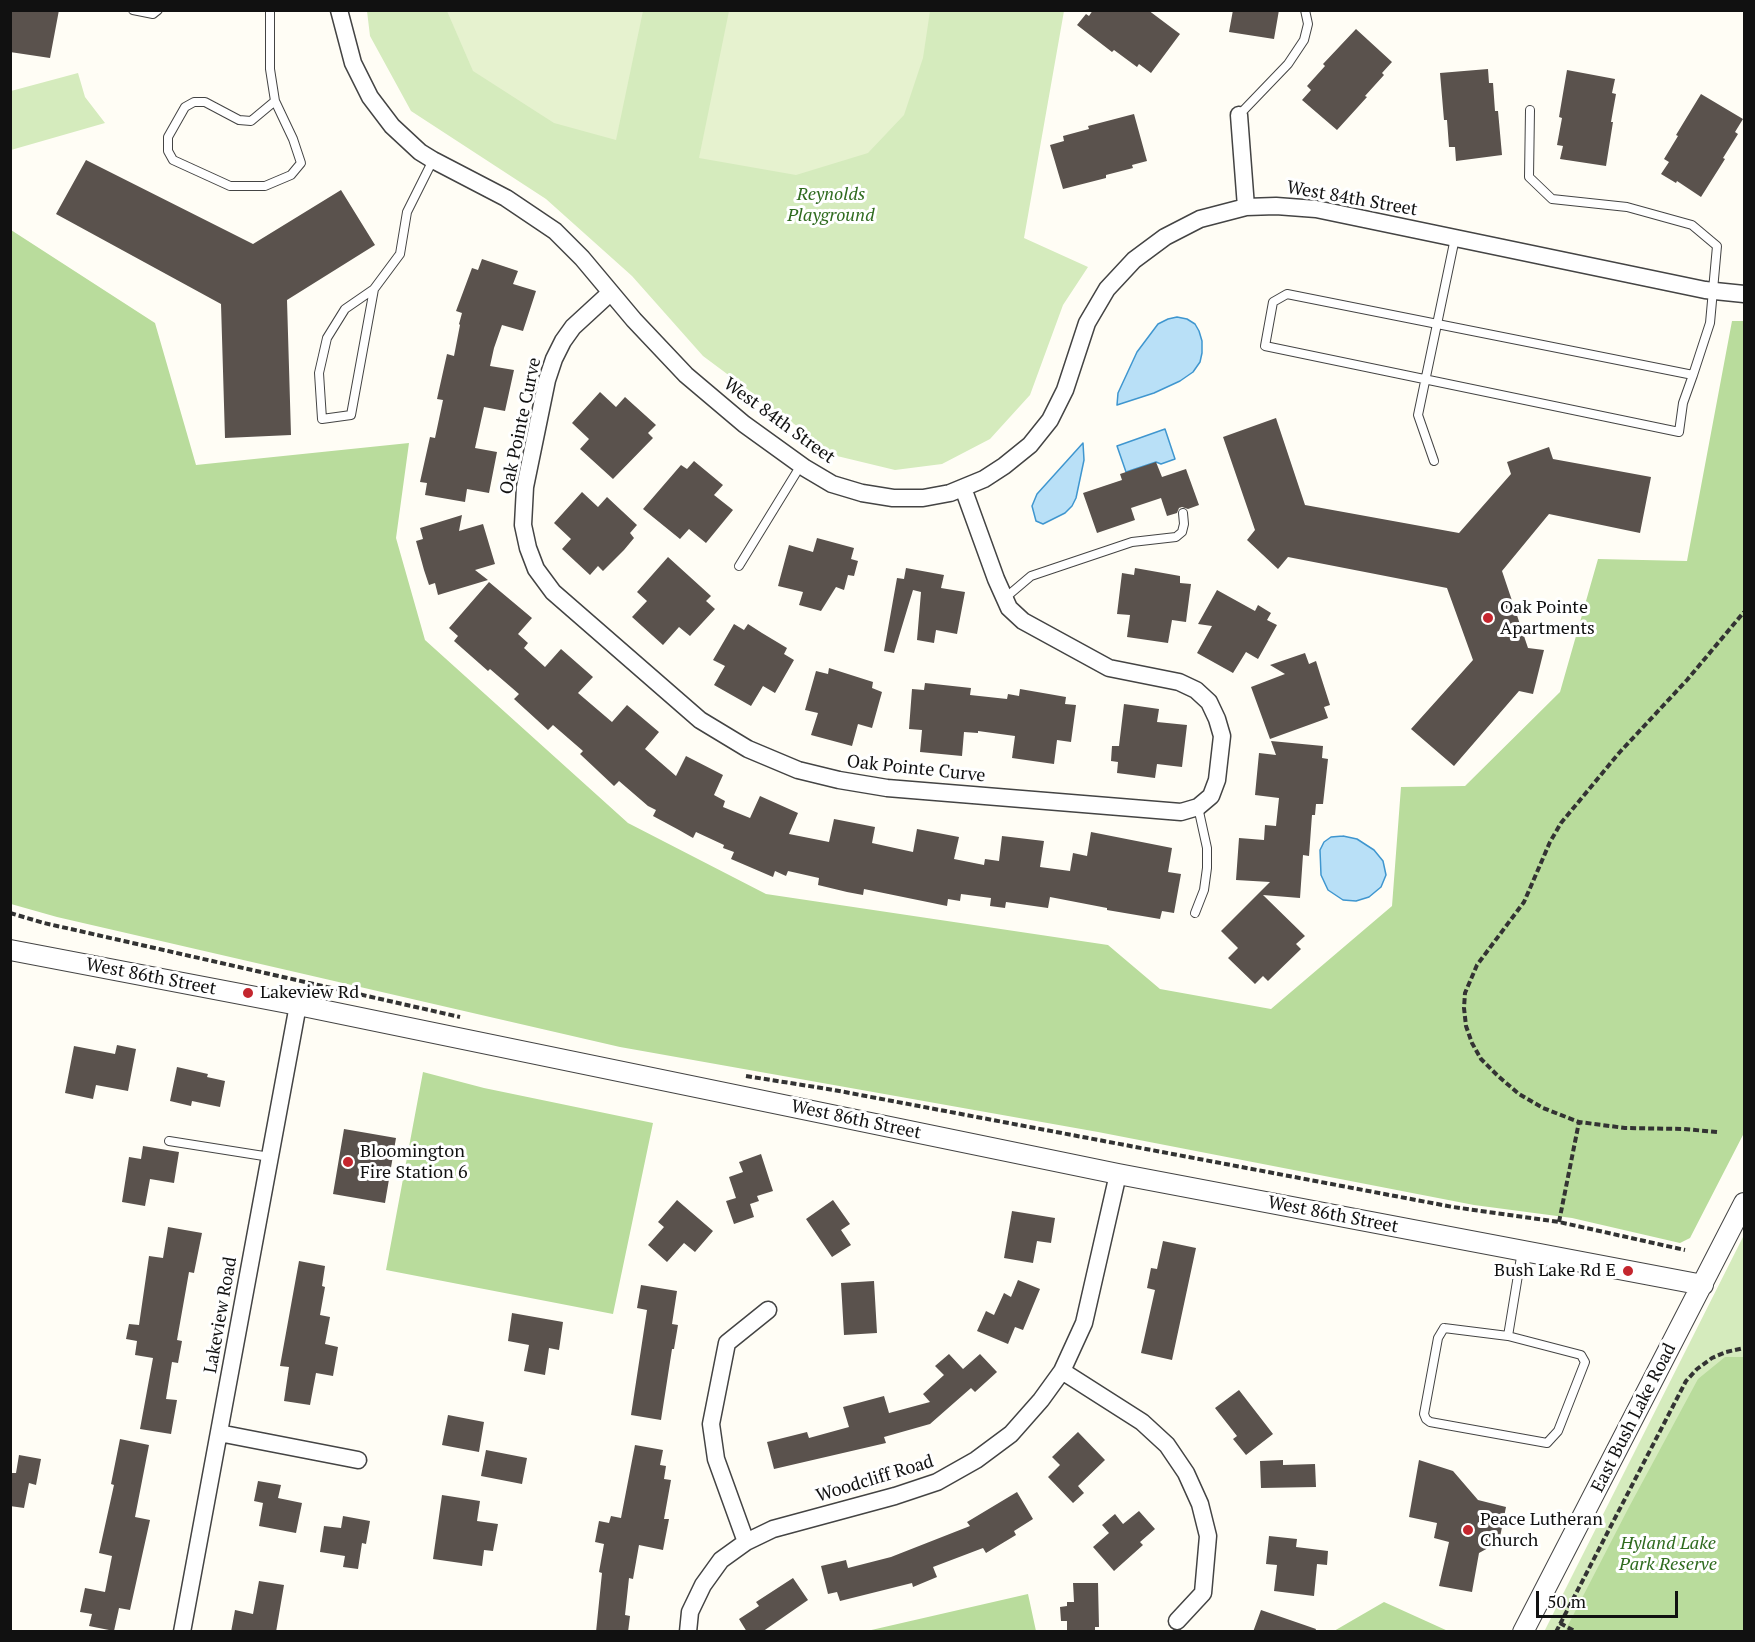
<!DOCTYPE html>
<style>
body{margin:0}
#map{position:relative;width:1755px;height:1642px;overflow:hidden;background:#fffdf5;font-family:"PT Serif",serif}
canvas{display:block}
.frame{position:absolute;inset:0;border:12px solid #111;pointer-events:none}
.scale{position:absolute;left:1536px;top:1591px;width:142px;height:27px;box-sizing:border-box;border:3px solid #111;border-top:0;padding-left:8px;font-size:18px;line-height:21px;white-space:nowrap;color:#111;-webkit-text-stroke:4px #fff;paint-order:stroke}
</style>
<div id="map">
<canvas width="1755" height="1642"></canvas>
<div class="frame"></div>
<div class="scale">50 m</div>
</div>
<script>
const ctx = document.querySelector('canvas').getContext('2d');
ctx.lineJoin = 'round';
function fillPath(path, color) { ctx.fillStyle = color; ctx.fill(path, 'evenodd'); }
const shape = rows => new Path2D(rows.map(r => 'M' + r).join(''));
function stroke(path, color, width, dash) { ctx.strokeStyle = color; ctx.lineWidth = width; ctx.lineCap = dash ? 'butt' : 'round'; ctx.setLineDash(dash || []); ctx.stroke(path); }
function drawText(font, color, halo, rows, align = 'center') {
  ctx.font = font + ' "PT Serif",serif'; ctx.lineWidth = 6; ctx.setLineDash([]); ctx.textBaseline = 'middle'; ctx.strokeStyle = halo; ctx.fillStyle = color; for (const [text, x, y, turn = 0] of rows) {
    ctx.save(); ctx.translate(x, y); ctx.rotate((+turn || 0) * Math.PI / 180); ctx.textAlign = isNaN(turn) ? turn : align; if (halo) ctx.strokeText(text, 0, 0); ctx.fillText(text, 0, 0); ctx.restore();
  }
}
fillPath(shape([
 [367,11,1064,11,1024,238,1088,267,1063,305,1030,395,990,439,942,464,895,470,837,456,703,356,632,276,546,199,411,111,370,36],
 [78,73,85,97,105,123,11,150,11,91],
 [1744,1235,1744,1631,1544,1632,1577,1566]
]), '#d5ebbd');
fillPath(shape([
 [11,230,155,323,196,465,409,443,396,538,425,640,628,823,766,894,1108,945,1160,989,1271,1009,1392,906,1401,787,1465,786,1560,692,1598,559,1687,561,1732,321,1744,321,1744,1133,1690,1238,1680,1243,1572,1218,1474,1205,1098,1132,620,1047,57,917,11,904],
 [423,1072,484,1088,653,1123,613,1314,386,1270],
 [1725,1357,1744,1357,1744,1631,1565,1631,1629,1507,1698,1379],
 [1028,1594,1036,1631,867,1631],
 [1384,1602,1448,1631,1334,1631]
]), '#b9dc9c');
fillPath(shape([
 [447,11,643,11,616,140,554,123,473,71],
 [729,11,930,11,923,58,904,115,868,153,796,175,699,158]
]), '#e6f2cf');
const water = shape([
 [1177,317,1187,319,1195,324,1199,331,1202,341,1202,353,1200,362,1193,372,1180,381,1154,393,1117,405,1118,393,1137,352,1158,324,1168,319,1177,317],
 [1165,429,1175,459,1161,464,1156,462,1126,472,1117,446,1165,429],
 [1083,443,1084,460,1076,498,1072,506,1065,513,1043,524,1036,521,1032,506,1037,494,1083,443],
 [1343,836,1357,839,1374,850,1383,861,1386,875,1381,887,1369,897,1356,901,1343,900,1328,890,1321,875,1320,850,1324,842,1331,837,1343,836]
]);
fillPath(water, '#b9e0f7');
stroke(water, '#3f96cf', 1.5);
fillPath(shape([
 [10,10,59,10,50,58,10,52],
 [1093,10,1148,10,1180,34,1151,73,1139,64,1137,67,1114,50,1112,52,1077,25,1086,14,1089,16],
 [1233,10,1279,10,1274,39,1229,32],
 [1356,29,1392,62,1382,73,1384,75,1365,96,1367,97,1337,130,1302,100,1311,90,1307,86,1325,66,1323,64],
 [1488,69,1489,83,1493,83,1495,111,1498,111,1502,155,1456,161,1455,147,1449,147,1447,120,1444,120,1440,73],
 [1567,70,1615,79,1612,93,1616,94,1611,122,1613,122,1606,166,1560,159,1563,146,1557,145,1562,118,1559,117],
 [1701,94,1743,119,1735,132,1738,134,1723,158,1725,159,1701,197,1677,181,1676,183,1661,174,1669,162,1664,159,1678,136,1676,135],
 [1134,114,1147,161,1132,165,1133,168,1106,175,1106,178,1063,189,1050,145,1064,141,1063,136,1089,129,1088,126],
 [86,160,253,244,341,190,375,245,287,300,291,435,225,438,221,304,56,214],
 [482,259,518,271,513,284,536,291,523,331,502,325,494,348,490,366,514,370,505,411,484,407,475,448,497,452,489,493,467,489,465,502,425,495,427,483,420,482,430,437,435,438,443,400,437,399,447,354,454,356,460,325,459,324,462,313,456,311,472,268,478,270],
 [600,392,616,407,625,397,656,425,648,433,653,438,613,479,580,449,589,439,572,423],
 [1276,418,1305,505,1459,533,1511,474,1507,462,1549,447,1553,459,1651,477,1640,533,1549,514,1502,571,1528,648,1544,650,1533,694,1519,691,1454,766,1411,729,1473,660,1447,588,1288,557,1278,569,1247,540,1255,530,1223,437],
 [694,461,723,485,714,495,733,510,706,543,689,529,680,539,643,509,681,465,687,469],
 [1156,462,1162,477,1186,469,1199,505,1188,509,1182,507,1179,508,1177,513,1167,516,1161,498,1131,508,1135,520,1097,533,1083,493,1122,480,1120,474],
 [582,492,598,507,607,497,637,525,630,533,634,538,624,550,603,571,598,566,590,575,562,549,571,539,554,523],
 [462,515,459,531,483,524,495,564,475,570,488,580,438,595,435,583,429,585,424,570,416,541,423,539,420,528],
 [817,538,854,548,851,559,858,561,854,576,848,575,844,590,836,587,821,611,799,605,803,592,778,586,789,545,813,552],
 [668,557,711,596,706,601,715,609,690,636,679,627,663,645,632,617,647,601,637,592],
 [906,568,944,575,941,588,965,592,957,634,936,630,934,643,917,640,921,592,913,590,894,653,884,651,897,578,904,579],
 [1135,568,1180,576,1180,583,1191,584,1186,622,1172,620,1168,643,1127,637,1130,615,1117,614,1122,573,1134,575],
 [489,582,532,618,518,634,528,643,524,648,545,667,561,649,593,677,578,693,612,722,627,705,659,732,645,749,676,776,686,756,723,775,714,795,725,801,723,807,750,818,760,796,798,813,789,834,829,842,834,819,875,827,872,843,913,852,917,829,959,837,954,859,984,865,985,859,999,861,1002,836,1044,841,1040,867,1070,871,1073,853,1087,856,1091,832,1172,848,1168,872,1181,874,1174,913,1162,911,1160,919,1107,910,1107,908,1050,897,1048,908,1006,902,1005,908,990,906,991,898,961,894,960,901,948,899,947,906,864,889,863,895,847,892,818,885,819,878,788,871,786,876,775,871,773,877,731,859,734,852,723,848,724,845,696,832,693,838,679,830,653,816,656,810,648,806,619,781,614,786,580,754,583,751,553,725,548,730,514,699,519,694,490,669,488,671,454,641,458,636,449,628],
 [1217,590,1255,611,1258,605,1271,613,1267,620,1277,625,1258,659,1246,652,1233,673,1197,653,1212,626,1198,624],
 [734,624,744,630,748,624,762,633,787,648,784,654,794,660,775,693,763,686,751,706,714,685,725,666,713,660],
 [1305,653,1309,664,1316,661,1321,677,1330,705,1324,707,1328,718,1270,739,1251,687,1285,674,1270,665],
 [829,668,873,682,872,688,882,692,872,728,858,724,852,746,811,735,818,713,805,710,816,671,828,674],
 [925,683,971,688,970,695,1007,699,1008,694,1019,696,1020,689,1066,697,1065,704,1076,705,1071,742,1057,740,1054,764,1012,758,1015,736,978,731,978,733,964,732,962,756,920,752,922,730,909,729,912,689,924,690],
 [1124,704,1159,709,1157,722,1187,725,1182,767,1157,764,1155,778,1117,773,1118,762,1111,761,1112,746,1119,746],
 [1271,741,1323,746,1322,758,1328,759,1323,804,1316,804,1315,815,1312,815,1309,856,1303,855,1300,898,1263,895,1305,936,1296,944,1301,949,1268,981,1263,976,1255,984,1228,958,1238,948,1221,931,1270,882,1236,880,1239,838,1264,840,1265,825,1276,826,1279,798,1255,795,1259,753,1276,755],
 [117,1045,136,1049,128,1091,96,1085,93,1099,65,1093,74,1046,115,1054],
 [177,1067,208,1074,207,1077,225,1081,220,1107,192,1101,191,1106,170,1101],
 [344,1129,396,1138,385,1203,333,1194],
 [143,1146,179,1152,174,1183,150,1179,145,1206,122,1202,129,1157,141,1159],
 [761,1154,773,1191,757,1196,759,1201,750,1204,754,1217,734,1224,726,1201,736,1198,729,1177,743,1172,739,1162],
 [677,1200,713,1231,695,1252,684,1243,667,1262,648,1245,664,1227,658,1222],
 [833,1200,850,1224,841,1230,851,1245,832,1257,806,1219],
 [1012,1211,1055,1218,1051,1243,1037,1241,1033,1263,1004,1258],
 [168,1227,202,1233,194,1273,189,1272,177,1340,182,1341,178,1363,172,1362,166,1399,177,1400,171,1434,140,1429,153,1358,135,1355,137,1341,126,1339,129,1324,139,1325,149,1256,163,1258],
 [1163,1241,1196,1248,1172,1360,1141,1353,1155,1290,1147,1288,1151,1268,1157,1269],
 [299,1261,325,1266,322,1286,325,1287,320,1315,330,1317,325,1344,338,1347,333,1376,316,1373,310,1405,284,1401,289,1367,280,1366],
 [1018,1280,1040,1289,1023,1330,1015,1327,1008,1344,977,1331,986,1311,994,1315,1004,1293,1011,1297],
 [874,1281,877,1333,844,1335,841,1283],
 [641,1285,677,1291,672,1324,678,1325,674,1349,672,1349,661,1420,631,1415,647,1310,637,1308],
 [512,1313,563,1322,559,1350,549,1348,545,1375,524,1371,529,1345,508,1341],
 [949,1354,963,1369,980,1354,997,1372,975,1392,971,1388,930,1424,884,1437,886,1443,774,1469,767,1442,807,1432,809,1438,849,1427,843,1407,884,1396,889,1413,930,1402,923,1394,944,1375,935,1366],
 [1239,1390,1273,1434,1246,1455,1233,1439,1237,1436,1215,1408],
 [448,1415,484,1422,479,1452,442,1445],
 [1078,1432,1105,1460,1078,1486,1084,1493,1073,1503,1048,1477,1060,1465,1052,1457],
 [120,1439,149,1445,135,1517,150,1520,130,1610,119,1608,114,1631,89,1626,92,1614,80,1612,85,1588,105,1592,112,1556,99,1553,114,1485,111,1484],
 [635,1445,663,1450,660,1465,666,1466,664,1479,671,1480,664,1519,669,1519,663,1550,639,1545,633,1579,629,1578,625,1615,630,1616,628,1632,596,1632,602,1573,599,1572,604,1544,595,1542,599,1521,609,1523,611,1516,621,1518],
 [486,1450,527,1458,522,1484,481,1476],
 [19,1455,41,1459,36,1485,29,1483,24,1508,10,1506,10,1473,16,1473],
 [1283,1460,1283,1465,1315,1464,1316,1487,1261,1488,1260,1461],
 [1419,1460,1453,1471,1478,1500,1506,1507,1499,1542,1479,1553,1472,1592,1439,1586,1449,1542,1434,1538,1437,1523,1409,1517],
 [258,1481,281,1485,278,1498,302,1503,296,1533,259,1526,263,1503,254,1501],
 [1017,1492,1033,1519,1014,1531,1016,1535,986,1553,983,1548,933,1567,937,1577,913,1587,912,1583,840,1601,837,1592,828,1594,821,1566,846,1560,848,1568,891,1557,970,1526,967,1522],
 [442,1495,480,1501,477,1521,498,1524,493,1551,484,1550,482,1566,433,1559],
 [1139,1511,1155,1529,1140,1542,1143,1545,1114,1571,1093,1547,1109,1533,1102,1525,1115,1514,1123,1524],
 [343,1516,370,1521,366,1544,362,1543,358,1569,343,1567,345,1556,320,1552,324,1526,341,1528],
 [1269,1536,1297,1539,1296,1547,1328,1551,1327,1565,1317,1564,1314,1596,1274,1591,1277,1565,1266,1564],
 [793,1578,808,1600,762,1632,747,1632,739,1619,759,1606,756,1602],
 [259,1581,284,1585,276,1632,231,1632,235,1610,253,1614],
 [1073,1583,1098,1583,1099,1627,1095,1627,1095,1632,1067,1632,1067,1621,1061,1621,1060,1607,1067,1606,1067,1602,1074,1602],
 [1261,1610,1316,1629,1315,1632,1253,1632]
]), '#5a524d');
const service = shape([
 [133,10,153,14,158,10],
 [270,10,270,69,275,101,293,139,301,163,291,175,265,186,230,186,173,160,168,151,168,137,185,107,194,102,205,102,239,120,251,121,275,101],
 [1530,110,1529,177,1552,199,1627,207,1692,225,1717,246,1710,323,1693,375,1683,403,1679,432,1265,346,1273,302,1287,294,1693,375],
 [1239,115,1288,64,1304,40,1308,24,1305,10],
 [374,289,345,309,327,338,319,373,322,419,351,415,374,289,400,254,407,212,433,160],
 [1434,461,1418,415,1455,238],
 [739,566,801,465],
 [1005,598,1031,576,1132,542,1176,537,1182,532,1184,524,1183,513],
 [1195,913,1204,890,1207,868,1207,848,1198,807],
 [169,1141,270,1157],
 [1444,1328,1508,1336,1581,1355,1585,1362,1558,1431,1547,1443,1430,1422,1426,1419,1424,1414,1438,1338,1444,1328],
 [1508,1336,1522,1251]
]);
const minor = shape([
 [339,10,353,63,370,97,392,126,420,152,433,160,506,198,555,231,582,258,634,320,686,375,744,424,805,468,832,484,862,493,893,498,923,498,950,493,984,479,1004,466,1030,445,1050,420,1065,390,1087,323,1107,289,1134,260,1165,237,1200,219,1246,207,1276,206,1316,209,1705,290,1744,294],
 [1239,115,1246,207],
 [610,293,573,327,563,341,554,359,547,380,525,487,523,525,528,548,536,569,553,592,700,720,748,749,798,770,839,780,887,788,1181,812,1198,807,1211,796,1217,780,1222,736,1217,719,1209,702,1196,690,1179,682,1109,668,1023,621,1009,608,996,579,963,488],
 [1062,1371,1142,1422,1167,1445,1186,1473,1200,1504,1208,1536,1203,1593,1177,1621],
 [219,1433,358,1460],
 [746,1542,716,1459,711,1424,727,1343,768,1310],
 [182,1632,298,1005],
 [688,1632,690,1612,703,1585,721,1560,746,1542,773,1529,895,1496,937,1482,976,1460,1011,1434,1041,1400,1062,1371,1084,1323,1118,1174]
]);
const tertiary = shape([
 [10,950,298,1005,1118,1174,1703,1285],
 [1523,1632,1744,1203]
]);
stroke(service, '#444', 10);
stroke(minor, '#444', 19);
stroke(tertiary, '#444', 22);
stroke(shape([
 [10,913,44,923,460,1017],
 [746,1076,834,1090,1453,1207,1559,1222,1685,1250],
 [1717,1132,1684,1129,1625,1128,1579,1122,1543,1108,1519,1094,1498,1076,1481,1059,1472,1043,1466,1026,1464,1008,1465,993,1477,965,1524,902,1550,842,1561,823,1619,753,1687,680,1744,612],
 [1559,1222,1579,1122],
 [1560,1623,1576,1632],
 [1556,1632,1686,1381,1697,1369,1712,1358,1726,1352,1744,1348]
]), '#333', 4, [6, 3]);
stroke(service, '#fff', 8);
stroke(minor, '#fff', 16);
stroke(tertiary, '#fff', 20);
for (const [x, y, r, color] of [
 [1488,618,6,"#c4262e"],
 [248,993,6,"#c4262e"],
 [348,1162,6,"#c4262e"],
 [1628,1271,6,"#c4262e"],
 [1468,1530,6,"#c4262e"]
]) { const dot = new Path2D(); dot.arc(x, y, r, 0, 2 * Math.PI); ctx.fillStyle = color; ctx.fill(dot); stroke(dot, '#fff', 2); }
drawText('italic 18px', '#2f6b1f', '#fff', [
 ["Reynolds",831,195],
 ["Playground",831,216],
 ["Hyland Lake",1668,1544],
 ["Park Reserve",1668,1565]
]);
drawText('18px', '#111', '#fff', [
 ["West 84th Street",1352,199,10],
 ["West 84th Street",779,421,36],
 ["Oak Pointe Curve",521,426,-78],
 ["Oak Pointe Curve",916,769,6],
 ["West 86th Street",151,977,11],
 ["West 86th Street",856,1120,12],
 ["West 86th Street",1333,1215,11],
 ["Lakeview Road",221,1315,-80],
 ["East Bush Lake Road",1634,1418,-63],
 ["Woodcliff Road",875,1479,-17]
]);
drawText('18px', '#111', '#fff', [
 ["Oak Pointe",1500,608],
 ["Apartments",1500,629],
 ["Lakeview Rd",260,993],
 ["Bloomington",360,1152],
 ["Fire Station 6",360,1173],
 ["Bush Lake Rd E",1616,1271,"right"],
 ["Peace Lutheran",1480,1520],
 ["Church",1480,1541]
], 'left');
</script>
